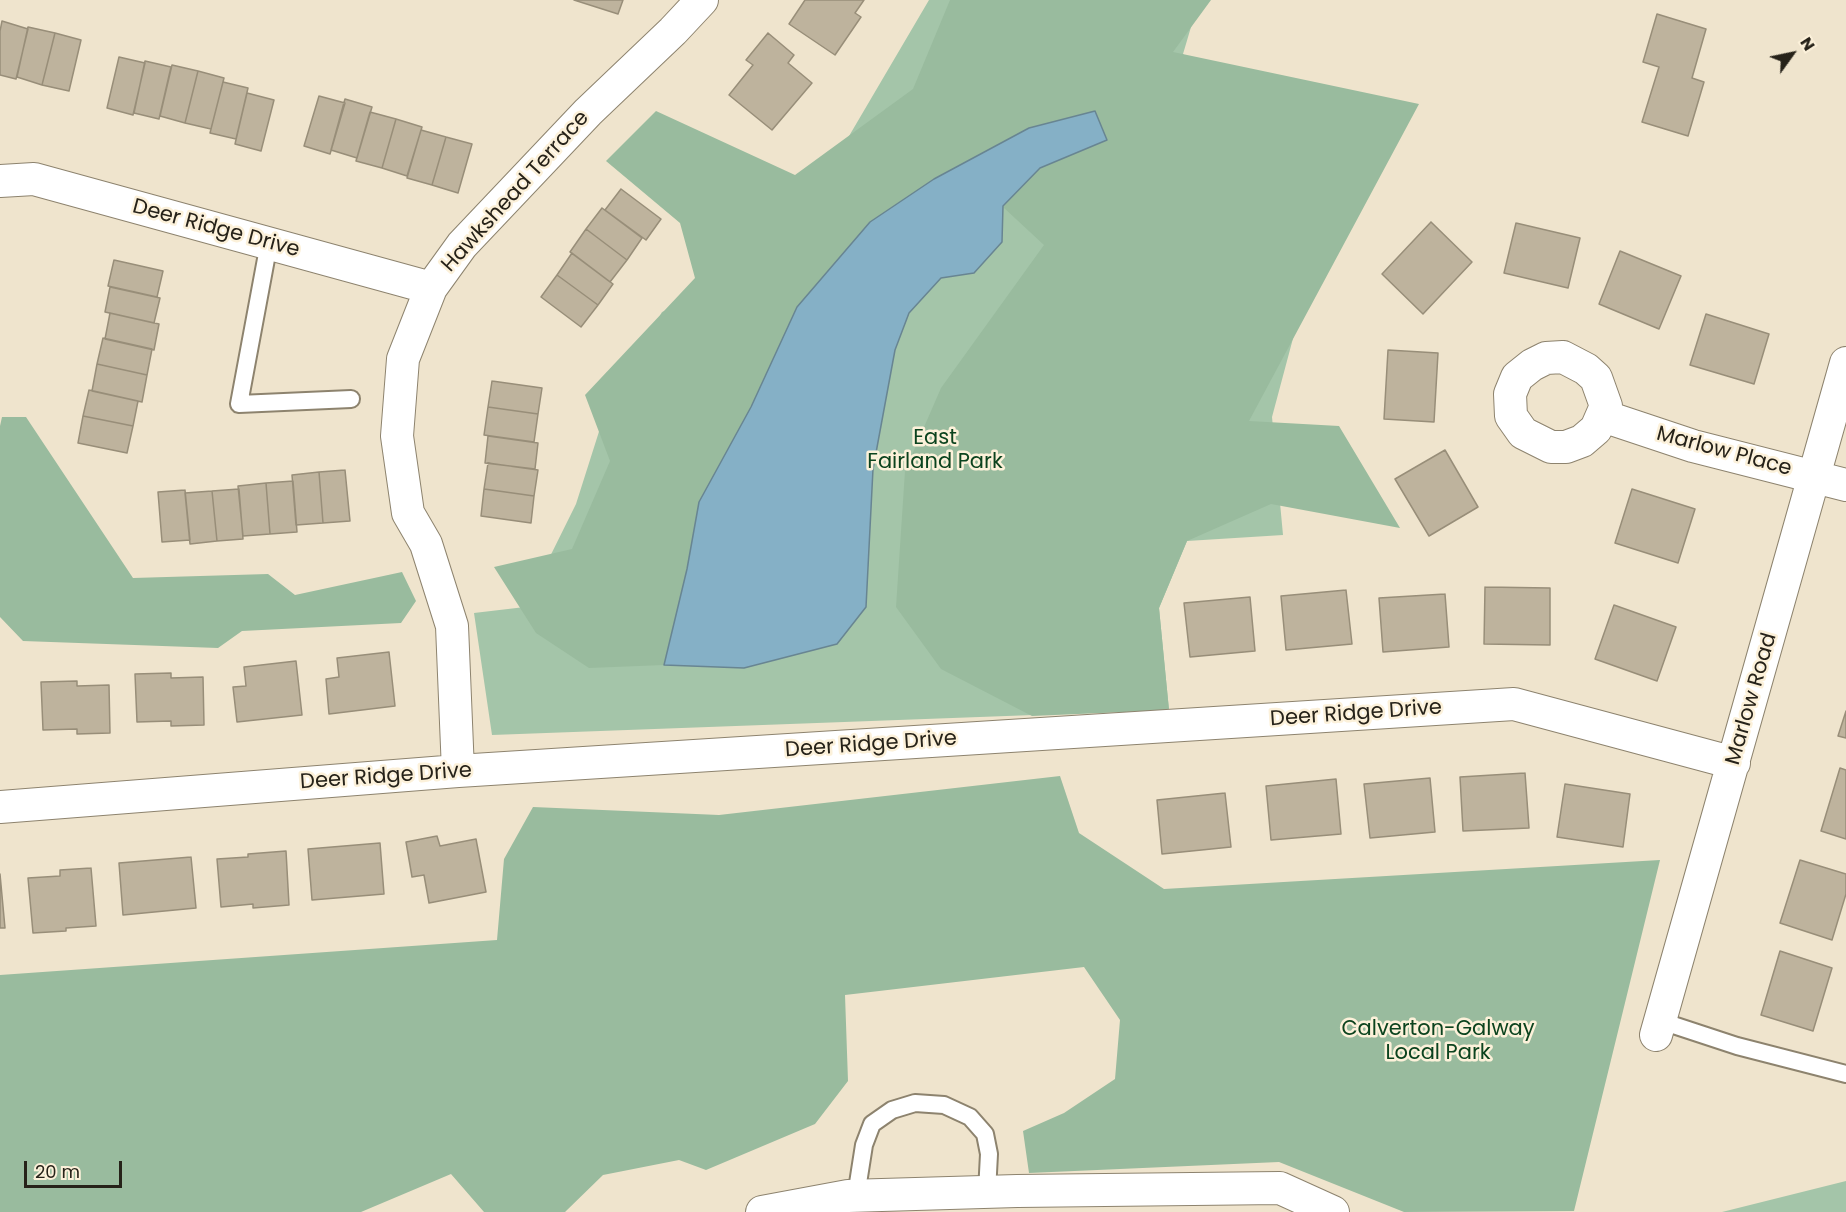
<!DOCTYPE html>
<style>
body{margin:0}
#map{position:relative;width:1846px;height:1212px;overflow:hidden;background:#efe4cd;font-family:Poppins,sans-serif}
canvas{display:block}
.north{position:absolute;left:1762px;top:24px;width:60px;height:60px;-webkit-text-stroke:4px #fcf1da;paint-order:stroke;rotate:57deg;font-size:16px;font-weight:700;line-height:24px;text-align:center;color:#262219}
.north::after{content:'';display:block;margin:auto;width:21px;height:27px;background:#262219;clip-path:polygon(50% 0,100% 100%,50% 72%,0 100%)}
.scale{position:absolute;left:24px;top:1161px;width:98px;height:27px;box-sizing:border-box;border:3px solid #262219;border-top:0;padding-left:8px;font-size:18px;line-height:21px;white-space:nowrap;color:#262219;-webkit-text-stroke:4px #fcf1da;paint-order:stroke}
</style>
<div id="map">
<canvas width="1846" height="1212"></canvas>
<div class="north">N</div>
<div class="scale">20 m</div>
</div>
<script>
const ctx = document.querySelector('canvas').getContext('2d');
ctx.lineJoin = 'round';
function fillPath(path, color) { ctx.fillStyle = color; ctx.fill(path, 'evenodd'); }
const shape = rows => new Path2D(rows.map(r => 'M' + r).join(''));
function stroke(path, color, width, dash) { ctx.strokeStyle = color; ctx.lineWidth = width; ctx.lineCap = dash ? 'butt' : 'round'; ctx.setLineDash(dash || []); ctx.stroke(path); }
function drawText(font, color, halo, rows, align = 'center') {
  ctx.font = font + ' Poppins,sans-serif'; ctx.lineWidth = 5; ctx.setLineDash([]); ctx.textBaseline = 'middle'; ctx.strokeStyle = halo; ctx.fillStyle = color; for (const [text, x, y, turn = 0] of rows) {
    ctx.save(); ctx.translate(x, y); ctx.rotate((+turn || 0) * Math.PI / 180); ctx.textAlign = isNaN(turn) ? turn : align; if (halo) ctx.strokeText(text, 0, 0); ctx.fillText(text, 0, 0); ctx.restore();
  }
}
fillPath(shape([
 [929,0,1199,0,1183,54,1330,200,1272,417,1283,535,1187,541,1159,608,1169,710,492,735,474,613,525,607,576,504,603,419,662,312,724,286,812,199],
 [1846,1181,1846,1212,1722,1212]
]), '#a4c5a9');
fillPath(shape([
 [950,0,1211,0,1173,52,1419,104,1249,421,1339,426,1400,528,1271,504,1187,541,1159,608,1169,710,1032,716,941,669,896,607,905,471,941,388,1044,245,1003,207,1040,168,1107,140,1094,111,751,407,699,502,687,569,664,665,589,668,536,633,494,567,572,549,610,461,585,395,695,278,680,223,606,161,656,111,795,175,913,89],
 [2,417,26,417,133,578,268,574,295,595,402,572,416,601,401,623,242,631,218,648,23,641,0,617,0,426],
 [1060,776,1079,833,1164,889,1660,860,1574,1211,1404,1212,1279,1162,1029,1173,1023,1131,1064,1113,1115,1079,1120,1020,1084,967,845,995,848,1081,815,1124,706,1170,679,1160,603,1175,565,1212,484,1212,451,1174,361,1212,0,1212,0,975,497,940,504,859,533,807,719,815]
]), '#99bb9e');
const water = shape([
 [1095,111,1107,140,1040,168,1003,206,1002,242,974,273,941,278,909,313,895,350,873,469,866,607,837,644,744,668,664,665,687,569,699,502,751,407,797,307,870,222,934,179,1029,128,1095,111]
]);
fillPath(water, '#85b0c6');
stroke(water, '#688592', 1.5);
const building = shape([
 [574,0,623,0,618,14,574,0],
 [805,0,864,0,855,13,861,17,835,55,789,24,805,0],
 [1657,14,1706,29,1692,78,1704,82,1688,136,1642,122,1659,67,1643,62,1657,14],
 [2,21,28,29,16,79,0,75,0,31,2,21],
 [28,27,55,33,42,85,17,77,28,27],
 [55,33,81,40,69,91,42,85,55,33],
 [768,33,794,55,788,63,812,83,772,130,729,95,753,65,746,60,768,33],
 [119,57,145,63,133,115,107,108,119,57],
 [145,61,171,67,159,119,134,113,145,61],
 [172,65,198,71,185,123,160,116,172,65],
 [198,71,224,78,211,129,185,123,198,71],
 [223,82,248,88,236,139,210,133,223,82],
 [247,93,274,100,261,151,235,144,247,93],
 [319,96,345,103,330,154,304,146,319,96],
 [345,99,372,107,357,158,331,150,345,99],
 [370,112,396,119,382,168,356,161,370,112],
 [396,119,422,127,407,176,382,168,396,119],
 [421,130,446,137,432,185,407,178,421,130],
 [446,137,472,144,458,193,432,185,446,137],
 [621,189,661,219,646,240,605,210,621,189],
 [602,208,642,238,627,260,586,229,602,208],
 [1431,222,1472,262,1423,314,1382,274,1431,222],
 [1516,223,1580,238,1568,288,1504,273,1516,223],
 [586,229,627,260,610,282,570,252,586,229],
 [1620,251,1681,276,1659,329,1599,304,1620,251],
 [572,253,613,284,598,305,557,275,572,253],
 [114,260,163,271,157,297,108,286,114,260],
 [557,275,598,305,581,327,541,297,557,275],
 [110,287,160,298,154,323,105,312,110,287],
 [110,313,159,324,154,350,105,339,110,313],
 [1706,314,1769,334,1754,384,1690,365,1706,314],
 [103,338,152,349,147,375,97,364,103,338],
 [1388,350,1438,353,1434,422,1384,419,1388,350],
 [97,364,147,375,142,402,92,391,97,364],
 [492,381,542,388,538,414,488,407,492,381],
 [89,390,138,401,133,426,83,416,89,390],
 [488,407,538,414,534,442,484,435,488,407],
 [83,416,133,426,127,453,78,443,83,416],
 [488,436,538,443,535,469,485,463,488,436],
 [1445,450,1478,507,1429,536,1395,479,1445,450],
 [488,463,538,470,534,496,484,489,488,463],
 [345,470,350,521,323,523,319,472,345,470],
 [319,472,323,523,296,525,292,475,319,472],
 [293,481,297,532,270,534,266,483,293,481],
 [266,483,270,534,243,536,238,486,266,483],
 [239,489,243,539,217,541,212,491,239,489],
 [484,489,534,496,531,523,481,516,484,489],
 [1632,489,1695,509,1678,563,1615,543,1632,489],
 [185,490,190,540,162,542,158,492,185,490],
 [212,491,217,541,190,544,185,493,212,491],
 [1485,587,1550,588,1550,645,1484,644,1485,587],
 [1346,590,1352,644,1286,650,1281,596,1346,590],
 [1445,594,1449,647,1383,652,1379,598,1445,594],
 [1250,597,1255,651,1190,657,1184,603,1250,597],
 [1614,605,1676,627,1657,681,1595,659,1614,605],
 [389,652,395,706,329,714,326,679,339,677,337,658,389,652],
 [296,661,302,715,237,722,233,687,246,686,244,667,296,661],
 [171,673,171,678,203,677,204,725,171,726,171,721,137,722,135,674,171,673],
 [77,681,77,686,109,685,110,733,77,734,77,729,43,730,41,682,77,681],
 [1846,711,1846,738,1838,736,1846,711],
 [1840,768,1846,770,1846,839,1821,831,1840,768],
 [1525,773,1529,828,1463,831,1460,777,1525,773],
 [1430,778,1435,832,1370,838,1364,784,1430,778],
 [1336,779,1341,834,1271,840,1266,786,1336,779],
 [1565,784,1630,794,1623,847,1557,837,1565,784],
 [1225,793,1231,847,1162,854,1157,800,1225,793],
 [437,836,440,846,476,839,486,892,429,903,424,875,412,877,406,842,437,836],
 [380,843,384,894,312,900,308,849,380,843],
 [286,851,289,905,253,908,253,904,221,907,217,859,248,857,248,854,286,851],
 [191,857,196,908,123,915,119,863,191,857],
 [1800,860,1846,874,1846,894,1832,940,1780,923,1800,860],
 [91,868,96,926,66,928,66,931,33,933,28,878,60,876,60,870,91,868],
 [0,874,5,928,0,928,0,874],
 [1780,951,1832,968,1813,1031,1761,1015,1780,951]
]);
fillPath(building, '#beb39d');
stroke(building, '#988e79', 1.5);
const service = shape([
 [269,243,239,404,351,399],
 [1661,1021,1737,1046,1846,1074],
 [856,1196,864,1145,872,1124,892,1110,915,1103,944,1105,970,1117,985,1134,989,1154,987,1192]
]);
const minor = shape([
 [0,181,34,179,431,288],
 [1563,357,1586,369,1596,378,1606,406,1596,429,1582,441,1566,447,1551,447,1523,433,1511,416,1510,394,1517,377,1532,365,1546,358,1563,357],
 [1603,416,1693,446,1846,485],
 [458,771,452,626,426,544,408,513,397,436,403,359,431,288,462,245,588,112,673,31,702,0],
 [0,807,458,771,1514,704,1734,763],
 [1656,1035,1846,363],
 [762,1212,848,1196,1017,1191,1280,1188,1333,1212]
]);
stroke(service, '#8d836e', 20);
stroke(minor, '#8d836e', 34);
stroke(service, '#fff', 16);
stroke(minor, '#fff', 32);
drawText('21px', '#262219', '#fcf1da', [
 ["Hawkshead Terrace",516,192,-48],
 ["Deer Ridge Drive",216,229,15],
 ["Marlow Place",1724,452,15],
 ["Marlow Road",1752,699,-74],
 ["Deer Ridge Drive",1356,714,-4],
 ["Deer Ridge Drive",871,745,-4],
 ["Deer Ridge Drive",386,777,-4]
]);
drawText('21px', '#0b431e', '#fcf1da', [
 ["East",935,439],
 ["Fairland Park",935,463],
 ["Calverton-Galway",1438,1030],
 ["Local Park",1438,1054]
]);
</script>
